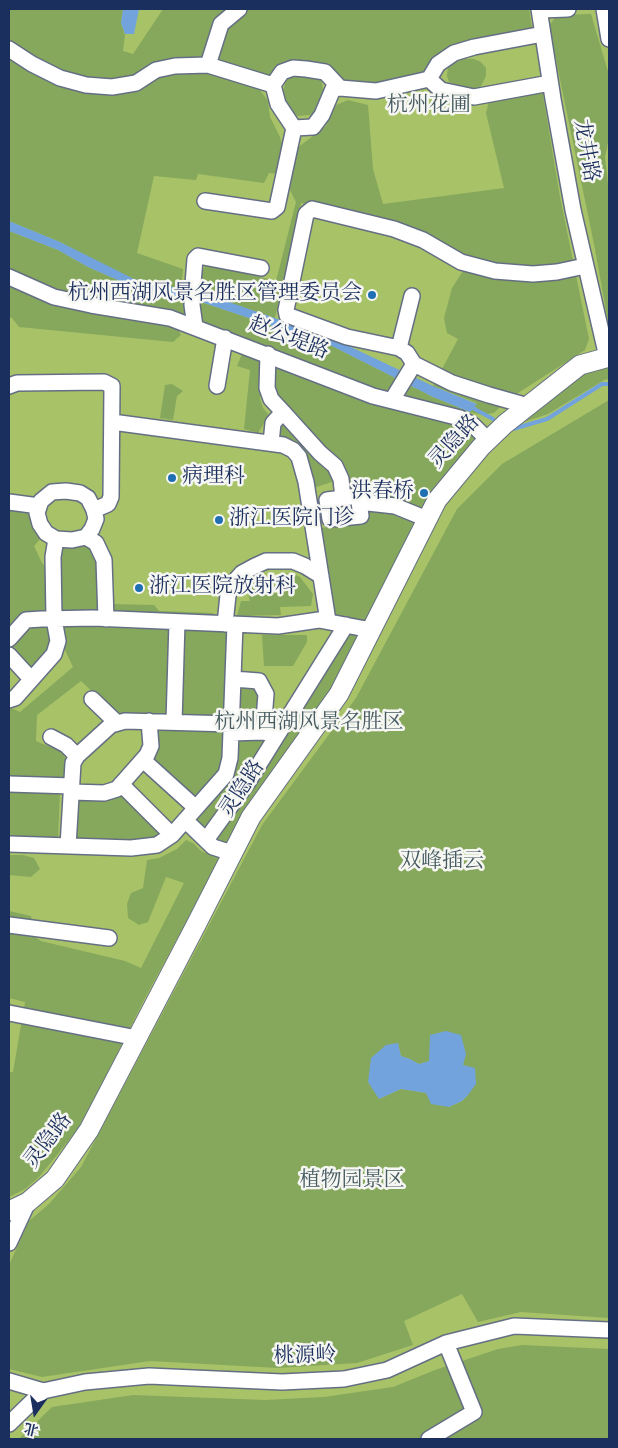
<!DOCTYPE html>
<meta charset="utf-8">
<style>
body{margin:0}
#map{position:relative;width:618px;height:1448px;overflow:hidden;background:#efe5cb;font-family:"Sorts Mill Goudy","Noto Serif SC",serif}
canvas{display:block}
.frame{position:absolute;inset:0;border:10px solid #1b2f5e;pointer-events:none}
.north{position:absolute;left:10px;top:1388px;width:50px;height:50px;-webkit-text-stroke:4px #f6f6f2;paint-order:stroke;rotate:193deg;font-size:14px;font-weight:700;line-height:20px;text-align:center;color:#1b2f5e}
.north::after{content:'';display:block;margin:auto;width:18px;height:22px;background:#1b2f5e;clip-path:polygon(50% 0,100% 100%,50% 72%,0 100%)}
</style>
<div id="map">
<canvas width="618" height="1448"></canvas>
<div class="frame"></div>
<div class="north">北</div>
</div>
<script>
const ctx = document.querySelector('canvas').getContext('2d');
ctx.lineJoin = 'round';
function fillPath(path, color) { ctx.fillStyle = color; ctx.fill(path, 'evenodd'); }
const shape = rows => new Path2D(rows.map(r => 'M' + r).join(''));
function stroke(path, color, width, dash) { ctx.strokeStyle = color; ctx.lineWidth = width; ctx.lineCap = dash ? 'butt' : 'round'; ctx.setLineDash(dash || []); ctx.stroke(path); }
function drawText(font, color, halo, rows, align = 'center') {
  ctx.font = font + ' "Sorts Mill Goudy","Noto Serif SC",serif'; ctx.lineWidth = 5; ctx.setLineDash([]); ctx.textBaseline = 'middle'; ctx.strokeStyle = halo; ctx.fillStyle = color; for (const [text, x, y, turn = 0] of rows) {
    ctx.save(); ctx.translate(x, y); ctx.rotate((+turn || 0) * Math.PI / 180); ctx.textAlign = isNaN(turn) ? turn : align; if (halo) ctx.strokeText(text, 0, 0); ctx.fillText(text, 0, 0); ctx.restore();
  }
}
fillPath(shape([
 [9,9,609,9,609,1439,9,1439]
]), '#a8c268');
fillPath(shape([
 [9,9,123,9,121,23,125,35,123,51,133,54,163,9,229,9,205,61,142,73,121,79,85,79,49,67,9,42],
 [247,9,529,9,532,28,515,34,451,47,434,58,422,75,375,86,345,84,329,69,271,80,213,67,230,23],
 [591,14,609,75,609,137,605,157,609,194,609,327,595,249,549,26,557,15],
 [9,55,84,91,156,76,209,70,247,82,260,90,268,101,270,117,280,137,284,152,277,174,269,173,264,183,198,174,196,180,154,176,137,253,183,269,181,289,134,279,110,268,60,242,9,221],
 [464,59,474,59,481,62,486,68,486,76,481,86,474,90,449,82,447,76,448,67,454,63],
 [293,74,306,74,321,79,323,89,323,99,319,108,310,115,298,116,289,110,281,98,286,81],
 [542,89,560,197,589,339,585,350,518,393,501,406,494,413,482,415,376,390,172,312,61,292,9,269,9,231,58,250,88,267,129,285,204,303,332,346,433,397,470,412,477,403,433,386,458,339,447,333,444,318,452,288,463,271,477,268,477,258,453,251,436,239,410,226,301,203,275,318,199,293,199,276,207,264,276,281,296,202,290,190,297,148,326,126,336,105,348,100,368,105,373,169,383,204,504,188,486,113,489,101],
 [9,284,170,325,177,327,181,335,173,342,19,327,12,318,9,317],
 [242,354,260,361,260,399,263,408,269,415,258,433,244,429,250,370,237,366],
 [271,361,463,425,478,440,424,514,363,498,360,486,347,484,275,397],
 [609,364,609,379,604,380,548,414,521,423,577,374],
 [172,384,183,391,177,396,173,420,160,418,165,385],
 [609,400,609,1318,521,1312,478,1322,462,1294,404,1321,413,1345,357,1363,278,1368,150,1361,42,1377,9,1369,9,1265,29,1221,49,1204,81,1167,262,825,356,698,457,509,502,464],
 [398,1043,401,1056,410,1059,419,1064,429,1061,468,1095,462,1101,449,1107,426,1093,401,1089,379,1099],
 [284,418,330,470,335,481,313,488,304,455,276,440,277,426],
 [9,507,33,512,41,538,34,546,42,563,48,569,45,611,20,616,10,629,9,627],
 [364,508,394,511,420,521,368,620,362,622,332,617,319,528,365,524],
 [88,546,97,562,99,611,61,611,61,561,63,549],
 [292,573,300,577,313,594,311,606,280,607,281,615,237,616,241,601,250,601,247,589,254,582,265,582,268,593,280,593,289,584,280,574],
 [110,604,154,605,159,611,213,613,214,618,110,613],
 [30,626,49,626,52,639,48,652,32,670,11,648],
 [63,626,171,630,168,715,118,716,81,681,37,715,36,741,62,752,66,759,63,779,9,777,9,707,20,712,73,667,65,650],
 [183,629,230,632,227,719,179,718],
 [349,633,358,635,330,693,230,845,217,840,195,823,235,774,240,740,263,739,281,743],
 [262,635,307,635,307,642,293,666,264,666],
 [239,686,248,686,255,689,259,695,258,726,237,728],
 [156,727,224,729,223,756,220,771,194,800,149,760],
 [9,789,60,791,58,839,9,837],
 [122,792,164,833,153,839,128,841,74,839,75,799],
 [186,840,193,843,201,851,220,859,145,998,82,1124,39,1177,25,1189,9,1197,9,1072,13,1072,25,1002,9,998,9,911,31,916,35,937,41,941,125,961,141,968,184,883,166,877,148,922,139,925,128,918,127,904,131,893,143,888,147,860,159,858,177,849],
 [9,855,23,855,34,858,40,869,31,877,9,875],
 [522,1345,609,1349,609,1439,19,1439,52,1407,133,1395,265,1400,324,1397,393,1387,435,1370,498,1349]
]), '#86a85c');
fillPath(shape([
 [123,9,139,9,134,34,125,34,121,23],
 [9,221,60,242,134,279,206,294,332,338,433,386,477,404,470,412,433,397,332,346,204,303,129,285,88,267,58,250,9,231],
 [446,1031,461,1035,466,1054,463,1065,475,1068,476,1084,468,1095,462,1101,449,1107,431,1104,426,1093,401,1089,379,1099,368,1082,371,1058,386,1045,398,1043,401,1056,410,1059,419,1064,429,1061,430,1035]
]), '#72a3dc');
stroke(shape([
 [471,407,493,419],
 [513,429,547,419,602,384,609,384]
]), '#72a3dc', 4);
const minor = shape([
 [539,9,553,99,573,210,607,357],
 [604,9,609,39],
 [540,10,568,9],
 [9,49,32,64,60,78,86,85,112,87,136,83,156,70,175,66,208,65,273,85,282,72,293,68,306,69,325,72,340,88,376,91,429,79,438,64,454,53,474,47,543,34],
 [208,65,221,24,239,9],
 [429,79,441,90,474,97,550,83],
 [273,85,278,104,294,128,313,127,322,115,333,89,340,88],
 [205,201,272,211,277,207,294,128],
 [9,277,54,297,91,305,170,318,373,396,460,418,473,425,488,440],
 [412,296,399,348,407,353,414,364,452,383,489,395,528,406],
 [195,327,192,305,193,284,195,259,198,256,261,268],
 [399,348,347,337,287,315,286,310,306,214,312,209,394,229,423,240,461,262,495,271,533,274,557,272,585,266],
 [268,354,267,388,271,399,283,412,273,423,271,443],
 [9,386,17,383,104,382,112,386,111,497,108,504,94,510],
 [217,386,225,338],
 [392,400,414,364],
 [283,412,320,453,335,466,341,479,343,498,358,496,359,502,395,506,427,519],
 [112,422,283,445,293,450,299,457,306,482,328,621],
 [66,491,80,493,88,498,94,510,96,519,92,529,86,537,72,540,56,539,46,533,40,524,37,513,41,501,52,492,66,491],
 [343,498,327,500,330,519,361,516,359,502],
 [9,502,39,506],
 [86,537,96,543,104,560,106,619],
 [225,624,228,595,234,582,242,573,255,566,266,561,293,561,305,566,321,576],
 [9,639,26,620,42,619,93,618,278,626,319,620,371,630],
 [9,655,31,679],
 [233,679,259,681,266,694,263,732],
 [92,699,117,723],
 [9,700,15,698,54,654,58,641,54,619,53,557,56,539],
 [174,722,177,622],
 [231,733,263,732,272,734],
 [51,737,66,745,77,756],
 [143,760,196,808],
 [9,784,72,786],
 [121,784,172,835],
 [71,792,104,793,117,789,147,755,151,746,149,721],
 [185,820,213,847,232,853],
 [206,840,248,782,346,625],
 [9,844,131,848,157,845,172,835,226,774,230,758,235,624],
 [68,846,73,763,77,756,111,725,125,721,231,724],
 [9,925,109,938],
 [9,1013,137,1038],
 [9,1243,28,1202],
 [9,1381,43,1391],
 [9,1424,43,1391,85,1382,149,1376,282,1382,344,1379,387,1370,446,1343,514,1326,609,1330],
 [429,1439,474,1412,446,1343]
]);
const major = shape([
 [9,1211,28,1202,55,1179,89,1130,196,925,251,817,339,694,437,500,481,447,505,424,580,365,609,357]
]);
stroke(minor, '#656f84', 18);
stroke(major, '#656f84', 21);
stroke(minor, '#fff', 15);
stroke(major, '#fff', 19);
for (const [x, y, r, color] of [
 [372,295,5,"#1f6fb2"],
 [172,478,5,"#1f6fb2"],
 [424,493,5,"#1f6fb2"],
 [219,520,5,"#1f6fb2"],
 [139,588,5,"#1f6fb2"]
]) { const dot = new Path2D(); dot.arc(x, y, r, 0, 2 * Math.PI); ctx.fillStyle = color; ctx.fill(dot); stroke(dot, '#f6f6f2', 2); }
drawText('21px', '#455b61', '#f6f6f2', [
 ["杭州花圃",429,107],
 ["杭州西湖风景名胜区",309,724],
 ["双峰插云",442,863],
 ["植物园景区",352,1182]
]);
drawText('21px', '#1b2f5e', '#f6f6f2', [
 ["龙井路",584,151,80],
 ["赵公堤路",288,340,21],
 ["灵隐路",456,443,-48],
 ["灵隐路",244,790,-57],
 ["灵隐路",50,1142,-53],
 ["桃源岭",305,1358,-2]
]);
drawText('21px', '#1b2f5e', '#f6f6f2', [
 ["杭州西湖风景名胜区管理委员会",362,295,"right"],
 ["病理科",182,478],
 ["洪春桥",414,493,"right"],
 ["浙江医院门诊",229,520],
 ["浙江医院放射科",149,588]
], 'left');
</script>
